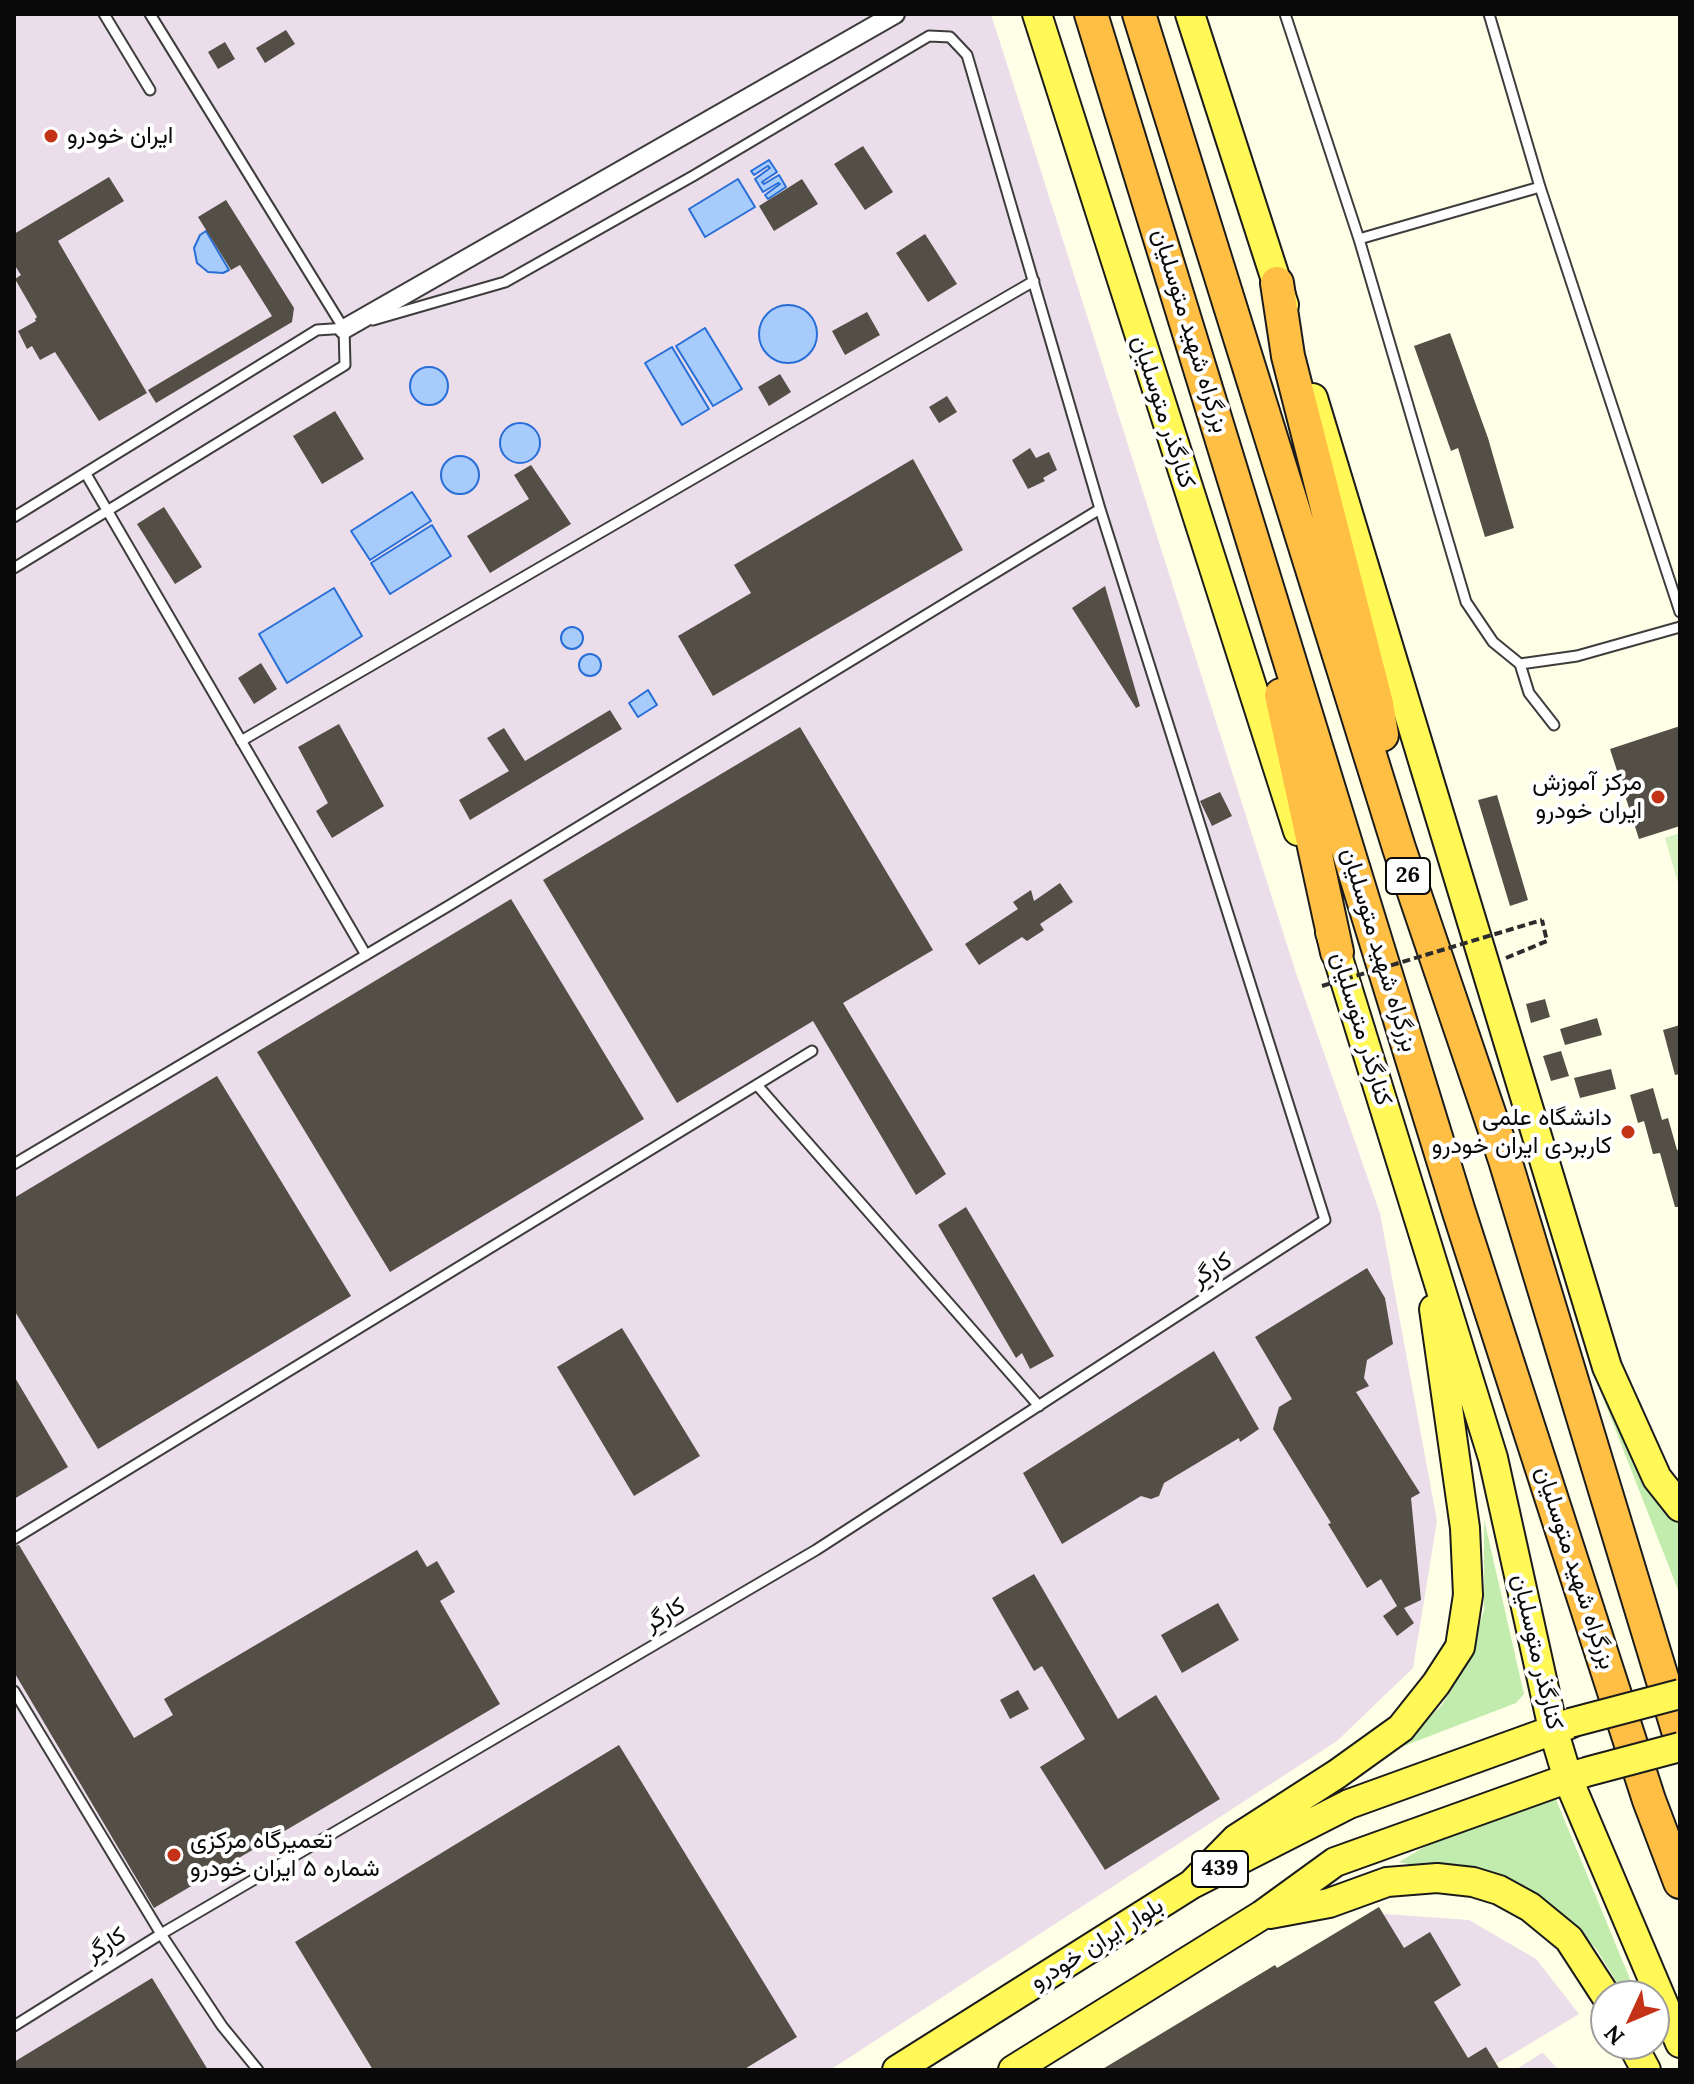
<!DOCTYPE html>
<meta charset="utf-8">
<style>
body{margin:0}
#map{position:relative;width:1694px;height:2084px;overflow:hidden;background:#ffffe7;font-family:Lora,serif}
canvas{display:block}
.frame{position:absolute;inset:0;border:16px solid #0a0a0a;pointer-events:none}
.north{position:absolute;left:1590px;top:1980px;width:80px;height:80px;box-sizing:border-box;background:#fff;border:2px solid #9d9d9d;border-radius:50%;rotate:226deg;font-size:22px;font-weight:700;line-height:32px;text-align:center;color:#0a0a0a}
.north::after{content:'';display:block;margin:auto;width:28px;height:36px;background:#c43218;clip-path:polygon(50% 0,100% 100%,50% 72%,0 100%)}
</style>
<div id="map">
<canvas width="1694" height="2084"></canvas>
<div class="frame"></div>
<div class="north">N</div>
</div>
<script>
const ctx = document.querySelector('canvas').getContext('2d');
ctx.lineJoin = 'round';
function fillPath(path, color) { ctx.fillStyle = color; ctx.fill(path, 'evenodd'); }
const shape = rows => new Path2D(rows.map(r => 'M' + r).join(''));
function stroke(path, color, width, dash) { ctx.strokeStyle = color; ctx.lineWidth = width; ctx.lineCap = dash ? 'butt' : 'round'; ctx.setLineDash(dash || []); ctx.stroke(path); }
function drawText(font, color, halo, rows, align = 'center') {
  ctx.font = font + ' Lora,Vazirmatn,serif'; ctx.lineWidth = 8; ctx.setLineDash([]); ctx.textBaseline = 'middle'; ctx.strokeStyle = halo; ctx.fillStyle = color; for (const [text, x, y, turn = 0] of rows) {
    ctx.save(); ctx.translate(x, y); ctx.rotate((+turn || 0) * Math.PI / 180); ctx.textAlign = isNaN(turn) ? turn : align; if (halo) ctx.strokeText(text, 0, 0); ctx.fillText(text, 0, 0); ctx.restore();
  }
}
fillPath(shape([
 [14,14,991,14,1296,973,1380,1213,1437,1521,1413,1668,1337,1741,830,2070,14,2070],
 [1385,1914,1469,1920,1536,1959,1579,2014,1486,2070,1122,2070],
 [1543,2053,1559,2070,1515,2070,1542,2053]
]), '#ebdde9');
fillPath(shape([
 [1600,1390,1637,1470,1673,1520,1680,1525,1680,1595],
 [1484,1519,1524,1694,1516,1703,1375,1757,1410,1735,1441,1706,1467,1665,1484,1610],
 [1555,1797,1637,1996,1625,1996,1597,1950,1579,1929,1555,1910,1435,1870,1399,1862,1436,1840]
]), '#c2ecae');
fillPath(shape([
 [1680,833,1680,890,1665,838]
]), '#d7f2c1');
const water = shape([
 [769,160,777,172,762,182,764,184,779,175,786,187,768,199,765,195,780,184,778,183,763,192,755,179,770,168,768,166,754,175,751,171,769,160],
 [738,179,755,207,705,237,689,209,738,179],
 [206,231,229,270,223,273,208,272,197,263,194,248,200,235,206,231],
 '759 334a29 29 0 1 1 58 0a29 29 0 1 1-58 0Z',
 [705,328,742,389,713,406,676,346,705,328],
 [672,347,709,409,682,425,645,363,672,347],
 '410 386a19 19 0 1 1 38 0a19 19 0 1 1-38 0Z',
 '500 443a20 20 0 1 1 40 0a20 20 0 1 1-40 0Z',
 '441 475a19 19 0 1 1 38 0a19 19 0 1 1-38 0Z',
 [412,492,431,521,370,560,351,531,412,492],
 [432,525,451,556,390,594,371,563,432,525],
 [334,588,362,636,287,683,259,634,334,588],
 '561 638a11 11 0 1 1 22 0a11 11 0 1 1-22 0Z',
 '579 665a11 11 0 1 1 22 0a11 11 0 1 1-22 0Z',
 [648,690,657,705,638,717,629,703,648,690]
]);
fillPath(water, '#a7cbfb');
stroke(water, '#286ed8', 2);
fillPath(shape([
 [286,30,295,44,265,63,256,48],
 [225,42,235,59,218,69,208,52],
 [863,146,893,192,865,210,834,164],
 [109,177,124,201,58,241,147,393,99,421,55,352,40,360,32,346,27,349,18,331,36,321,35,319,37,317,15,279,21,275,14,264,14,234],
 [802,179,818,204,774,231,759,206],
 [226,200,294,308,292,322,156,403,148,390,272,316,240,265,231,270,198,217],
 [925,234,957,284,928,302,896,253],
 [867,312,880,335,845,355,832,331],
 [1450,333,1488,438,1514,528,1485,537,1458,448,1451,451,1414,346],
 [780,374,791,392,769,406,758,387],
 [947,396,957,412,939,423,929,407],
 [335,411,364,459,322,484,293,436],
 [1030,448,1036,458,1049,452,1057,470,1043,478,1045,481,1028,489,1012,460],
 [913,459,963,550,713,696,678,636,751,593,734,565],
 [531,465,571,524,490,573,467,536,529,499,514,475],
 [164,507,202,567,175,584,137,524],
 [1105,586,1140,706,1136,708,1072,608],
 [261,663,277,689,254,704,238,678],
 [610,710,622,729,470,820,459,800,509,771,487,738,504,728,525,761],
 [339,724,384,806,332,838,316,811,328,803,298,747],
 [1680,726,1680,826,1639,839,1610,749],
 [800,727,933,950,843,1003,946,1174,916,1195,813,1021,677,1103,543,880],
 [1220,792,1232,816,1212,826,1200,801],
 [1497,795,1528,900,1510,906,1478,800],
 [1060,883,1073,902,1040,924,1044,930,1027,941,1022,937,979,965,965,944,1018,909,1013,902,1031,890,1034,901],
 [511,899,644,1119,390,1272,257,1052],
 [1545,999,1550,1017,1531,1023,1526,1004],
 [1597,1018,1602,1035,1565,1045,1560,1029],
 [1680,1025,1680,1074,1675,1075,1663,1030],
 [1561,1051,1569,1076,1551,1081,1543,1056],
 [1611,1069,1616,1089,1580,1098,1574,1078],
 [217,1076,351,1296,98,1449,14,1310,14,1198],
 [1653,1088,1662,1120,1668,1118,1677,1150,1680,1149,1680,1207,1675,1207,1660,1153,1653,1154,1644,1121,1638,1123,1630,1095],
 [966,1207,1054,1356,1030,1369,1022,1353,1016,1358,938,1225],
 [1367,1268,1385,1298,1393,1344,1367,1360,1364,1378,1369,1386,1356,1392,1420,1493,1411,1498,1421,1600,1404,1608,1414,1623,1397,1636,1383,1616,1397,1606,1381,1579,1367,1588,1328,1524,1331,1523,1273,1429,1279,1407,1292,1399,1255,1337],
 [622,1328,700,1456,634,1496,557,1367],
 [1214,1351,1259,1429,1240,1442,1239,1438,1164,1483,1159,1496,1151,1499,1141,1496,1062,1544,1023,1473],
 [14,1376,68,1467,14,1499],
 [19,1545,134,1738,173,1715,164,1699,417,1550,427,1567,437,1561,455,1592,440,1601,500,1704,154,1908,14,1672,14,1546],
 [1034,1574,1118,1719,1156,1695,1220,1799,1105,1870,1040,1767,1085,1739,1042,1666,1034,1671,992,1598],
 [1218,1603,1239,1640,1182,1673,1161,1635],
 [1018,1690,1029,1709,1010,1719,1000,1700],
 [619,1745,797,2037,743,2070,373,2070,295,1942],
 [1379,1907,1404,1948,1430,1932,1461,1985,1434,2002,1468,2058,1486,2047,1500,2070,1101,2070,1275,1965,1277,1968],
 [152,1978,208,2070,14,2070,14,2062]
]), '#534e46');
const lane = shape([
 [104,14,150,90],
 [1285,14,1359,239,1466,602,1493,642,1520,664,1577,656,1680,627],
 [1489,14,1540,187,1680,612],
 [1359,239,1540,187],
 [86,474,366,955],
 [14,517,317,330,347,328],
 [14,568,345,365,344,329,150,14],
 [1520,664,1529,693,1554,725],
 [241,741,1034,281],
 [757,1085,1039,1406],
 [14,1164,450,905,1100,509],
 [14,1539,812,1051],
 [14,1691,161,1934,222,2026,258,2070],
 [14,2026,161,1934,816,1550,1325,1220,1100,509,967,55,950,37,929,36,693,176,505,282,373,320]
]);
const street = shape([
 [344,329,895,14]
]);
const primary = shape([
 [1037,14,1298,831],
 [1190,14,1284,305],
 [1313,398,1607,1367,1657,1478,1680,1507],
 [1330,932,1493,1458,1553,1729,1568,1779,1680,2043],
 [1192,1884,1236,1839,1337,1774,1401,1728,1436,1684,1460,1647,1468,1595,1465,1528,1434,1309],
 [1270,1914,1329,1903,1387,1882,1437,1878,1473,1882,1499,1890,1530,1907,1569,1939,1606,1996],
 [1632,2044,1646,2070],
 [897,2070,1192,1884,1349,1804,1570,1724],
 [1013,2070,1262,1915,1335,1862,1583,1773]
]);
const highway = shape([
 [1091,14,1459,1212,1649,1800,1680,1882],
 [1139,14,1399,848,1505,1160,1680,1737],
 [1277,283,1288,356,1377,704,1382,735],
 [1281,695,1337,952]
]);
stroke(lane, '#3d3d3d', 13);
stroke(street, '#3d3d3d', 22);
stroke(primary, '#1b1b1b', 32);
stroke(highway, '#1b1b1b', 36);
stroke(shape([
 [1506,958,1547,941,1542,920]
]), '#2c2c2c', 4, [8, 4]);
stroke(lane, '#fff', 9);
stroke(street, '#fff', 18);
stroke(primary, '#fff857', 28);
stroke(highway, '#ffbf45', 32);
const primaryBridge = shape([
 [1570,1723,1680,1694],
 [1586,1772,1680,1747]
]);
stroke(primaryBridge, '#1b1b1b', 32, []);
stroke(shape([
 [1322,986,1542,920]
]), '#2c2c2c', 4, [8, 4]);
stroke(primaryBridge, '#fff857', 28);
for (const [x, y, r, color] of [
 [51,136,8,"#c43218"],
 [1658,797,8,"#c43218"],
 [1628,1132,8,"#c43218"],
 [174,1855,8,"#c43218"]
]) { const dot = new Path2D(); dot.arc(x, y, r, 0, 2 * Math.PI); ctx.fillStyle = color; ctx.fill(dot); stroke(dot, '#fff', 3); }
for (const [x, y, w] of [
 [1408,876,44],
 [1220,1869,56]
]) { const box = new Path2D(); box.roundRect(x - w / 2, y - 18, w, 36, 6); ctx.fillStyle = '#fff'; ctx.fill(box); stroke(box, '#0a0a0a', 2); }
drawText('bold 22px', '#0a0a0a', null, [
 ["26",1408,876],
 ["439",1220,1869]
]);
drawText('24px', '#0a0a0a', '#fff', [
 ["ایران خودرو",67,136],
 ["مرکز آموزش",1642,783,"right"],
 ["ایران خودرو",1642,811,"right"],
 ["دانشگاه علمی",1612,1118,"right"],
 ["کاربردی ایران خودرو",1612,1146,"right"],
 ["تعمیرگاه مرکزی",190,1841],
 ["شماره ۵ ایران خودرو",190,1869]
], 'left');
drawText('24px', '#0a0a0a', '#fff', [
 ["بزرگراه شهید متوسلیان",1190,331,73],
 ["کنارگذر متوسلیان",1163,412,72],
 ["بزرگراه شهید متوسلیان",1379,950,73],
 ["کنارگذر متوسلیان",1361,1029,73],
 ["کارگر",1212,1270,-33],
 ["بزرگراه شهید متوسلیان",1575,1568,72],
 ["کارگر",665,1615,-30],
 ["کنارگذر متوسلیان",1537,1652,77],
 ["بلوار ایران خودرو",1097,1944,-32],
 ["کارگر",106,1945,-32]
]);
</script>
